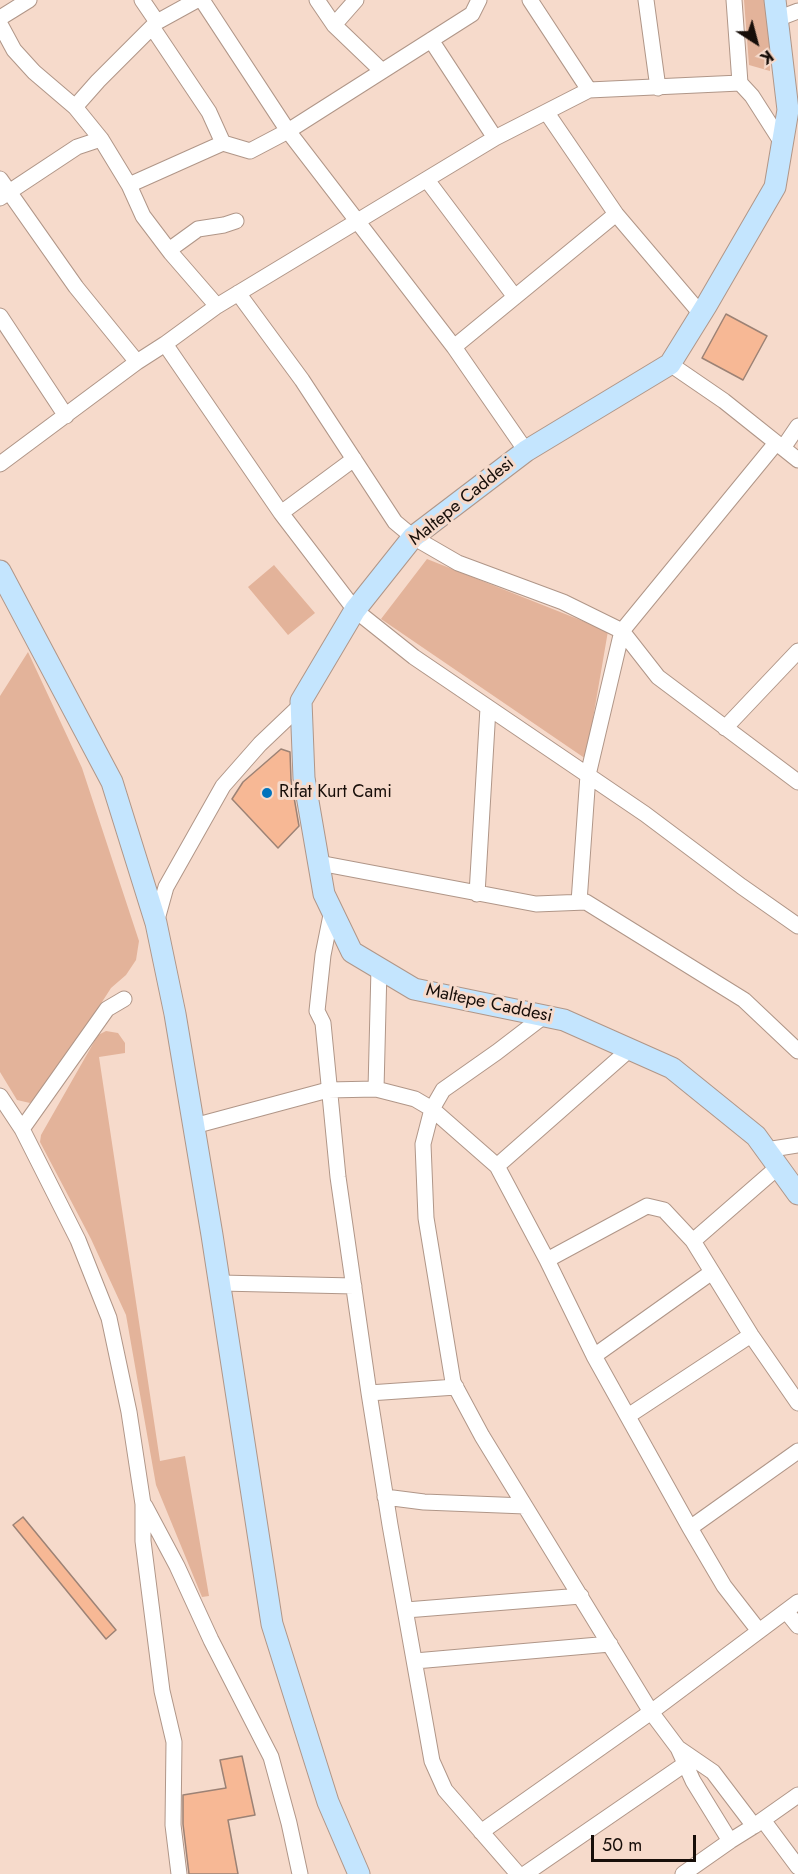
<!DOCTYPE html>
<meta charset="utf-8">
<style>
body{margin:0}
#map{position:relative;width:798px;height:1874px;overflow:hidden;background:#f6dacb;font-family:Jost,sans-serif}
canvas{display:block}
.north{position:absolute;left:726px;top:12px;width:60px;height:60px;-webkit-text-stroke:4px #f6dacb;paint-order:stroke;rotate:144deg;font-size:16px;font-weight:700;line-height:24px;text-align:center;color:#170e09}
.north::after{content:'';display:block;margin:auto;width:21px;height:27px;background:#170e09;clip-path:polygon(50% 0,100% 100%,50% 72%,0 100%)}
.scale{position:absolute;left:591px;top:1835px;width:105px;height:27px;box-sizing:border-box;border:3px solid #170e09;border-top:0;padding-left:8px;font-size:18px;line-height:21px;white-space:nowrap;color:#170e09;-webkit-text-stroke:4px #f6dacb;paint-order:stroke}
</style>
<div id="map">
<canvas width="798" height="1874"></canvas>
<div class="north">K</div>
<div class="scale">50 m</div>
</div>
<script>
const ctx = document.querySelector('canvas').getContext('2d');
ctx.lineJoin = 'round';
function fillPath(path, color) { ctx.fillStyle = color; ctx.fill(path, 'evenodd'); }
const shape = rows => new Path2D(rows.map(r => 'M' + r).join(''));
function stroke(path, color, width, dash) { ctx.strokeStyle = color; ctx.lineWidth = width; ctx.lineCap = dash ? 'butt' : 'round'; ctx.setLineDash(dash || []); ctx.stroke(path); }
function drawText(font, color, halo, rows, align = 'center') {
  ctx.font = font + ' Jost,sans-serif'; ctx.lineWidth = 6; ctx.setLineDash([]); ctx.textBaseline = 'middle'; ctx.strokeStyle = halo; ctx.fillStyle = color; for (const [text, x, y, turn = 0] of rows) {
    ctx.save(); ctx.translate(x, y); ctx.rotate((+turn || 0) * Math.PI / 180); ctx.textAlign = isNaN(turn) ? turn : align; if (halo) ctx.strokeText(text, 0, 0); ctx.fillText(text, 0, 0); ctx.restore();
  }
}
fillPath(shape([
 [744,0,766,0,769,15,770,71,749,65],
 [427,559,608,631,586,759,381,619],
 [274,565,315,613,288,635,248,587],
 [28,652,82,768,139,941,136,960,126,975,111,988,48,1086,30,1103,17,1100,0,1072,0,696],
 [106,1031,118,1033,125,1043,125,1053,99,1057,160,1461,185,1456,209,1596,202,1597,156,1485,126,1315,91,1239,40,1142,41,1135,98,1035]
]), '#e3b39a');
const building = shape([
 [726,314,767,336,743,380,702,358,726,314],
 [281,749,290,752,291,780,299,826,278,848,232,799,243,782,281,749],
 [23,1517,116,1630,106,1639,13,1525,23,1517],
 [242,1756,255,1815,228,1820,238,1874,189,1874,183,1824,183,1795,226,1788,220,1760,242,1756]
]);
fillPath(building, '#f7b895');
stroke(building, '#9c8275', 1.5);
const street = shape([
 [142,0,157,22],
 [202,0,288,131,454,347,526,451],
 [317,0,334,25,382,71],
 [530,0,589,90],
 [646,0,658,88],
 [734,0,740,83],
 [0,18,29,0],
 [777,19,798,11],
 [0,24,14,50,34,72,75,107,101,139,129,185,143,216,171,253,217,306],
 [334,25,356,0],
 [152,27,209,112,223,143],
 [431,40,495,138],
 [75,107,98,81,157,22,197,0],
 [547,113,616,214,701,314],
 [0,179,76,287,137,362],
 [427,180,515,297],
 [129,185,223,143,250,151,288,131,472,14,479,0],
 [0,198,77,147,101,139],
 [169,250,198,229,224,225,236,221],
 [238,293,302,380,395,522,413,537,458,563,563,602,622,631,658,677,798,782],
 [0,316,66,416],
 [165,344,281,513,354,459],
 [454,347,616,214],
 [670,364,724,401,798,460],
 [783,448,798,426],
 [0,464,137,362,165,344,217,306,495,138,589,90,740,83,752,96,782,143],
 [281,513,355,610,414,657,645,814,741,886,798,926],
 [725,728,798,651],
 [319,863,536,904,586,902,744,1000,798,1051],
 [477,894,488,708],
 [579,902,588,775,622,631,776,443],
 [332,910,323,955,317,1011,323,1023,338,1177,369,1393,390,1525,432,1761,445,1790,518,1874],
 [156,923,166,887,223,786,260,744,301,705],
 [544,1016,497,1052,443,1090,432,1109,423,1144,426,1218,453,1382,482,1436,651,1712,678,1748,693,1781,730,1841,683,1874],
 [376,1089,379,968],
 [0,1096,22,1129,78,1240,109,1318,129,1412,143,1504,143,1541,162,1691,174,1742,173,1825,179,1874],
 [194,1126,328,1090,376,1089,415,1099,432,1109,497,1166,547,1260,594,1356,690,1528,724,1586,759,1631],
 [22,1129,107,1009,124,999],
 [766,1150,798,1145],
 [497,1166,630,1049],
 [693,1241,778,1167],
 [547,1260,647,1206,664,1210,693,1241,751,1335,798,1403],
 [220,1283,354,1286],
 [594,1356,712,1272],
 [369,1393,456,1387],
 [628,1416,751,1335],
 [385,1497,424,1502,525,1506],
 [145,1506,177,1566,211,1640,271,1757,289,1823,300,1874],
 [690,1528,798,1451],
 [406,1610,581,1596],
 [786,1611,798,1626],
 [415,1661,610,1644],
 [678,1748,713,1772,754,1826],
 [763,1820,798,1867],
 [481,1832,651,1712,798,1602],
 [730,1841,754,1826,798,1795],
 [525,1874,685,1764]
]);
const secondary = shape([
 [775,0,788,110,775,187,706,306,670,364,526,451,413,537,355,610,301,701,304,778,324,894,352,952,414,989,564,1020,672,1068,756,1136,798,1194],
 [0,571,112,782,156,923,175,1014,212,1235,272,1624,328,1802,359,1874]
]);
stroke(street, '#b09688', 17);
stroke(secondary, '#b09688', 23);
stroke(street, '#fff', 15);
stroke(secondary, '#c4e5fe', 21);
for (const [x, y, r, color] of [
 [267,793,6,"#0073bd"]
]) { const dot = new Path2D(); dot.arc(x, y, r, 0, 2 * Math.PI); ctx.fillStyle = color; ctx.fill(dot); stroke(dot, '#f6dacb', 2); }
drawText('18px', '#170e09', '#f6dacb', [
 ["Maltepe Caddesi",462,502,-39],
 ["Maltepe Caddesi",489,1004,12]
]);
drawText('18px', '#170e09', '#f6dacb', [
 ["Rıfat Kurt Cami",279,793]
], 'left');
</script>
